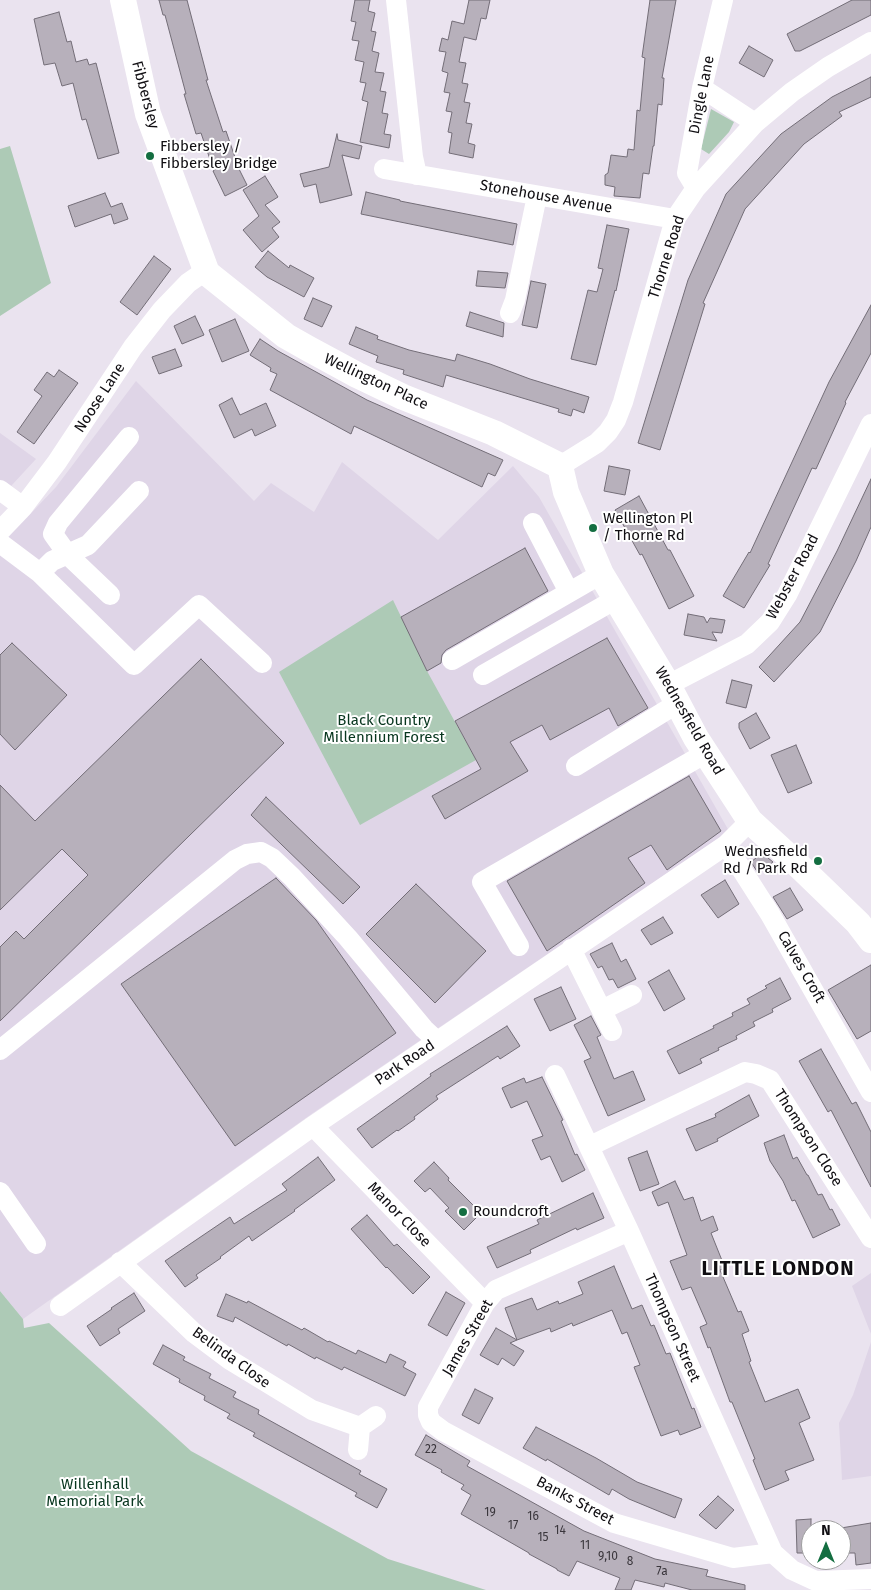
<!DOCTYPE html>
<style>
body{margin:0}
#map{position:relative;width:871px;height:1590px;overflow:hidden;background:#eae3ef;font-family:"Fira Sans",sans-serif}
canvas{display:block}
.north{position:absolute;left:801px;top:1520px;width:50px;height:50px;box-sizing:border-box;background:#fff;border:1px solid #9f9fa0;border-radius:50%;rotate:0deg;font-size:14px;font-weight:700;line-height:20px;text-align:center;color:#100e12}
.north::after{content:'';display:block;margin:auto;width:18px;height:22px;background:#146e41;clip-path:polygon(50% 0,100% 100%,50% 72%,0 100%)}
</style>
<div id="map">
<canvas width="871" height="1590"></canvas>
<div class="north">N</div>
</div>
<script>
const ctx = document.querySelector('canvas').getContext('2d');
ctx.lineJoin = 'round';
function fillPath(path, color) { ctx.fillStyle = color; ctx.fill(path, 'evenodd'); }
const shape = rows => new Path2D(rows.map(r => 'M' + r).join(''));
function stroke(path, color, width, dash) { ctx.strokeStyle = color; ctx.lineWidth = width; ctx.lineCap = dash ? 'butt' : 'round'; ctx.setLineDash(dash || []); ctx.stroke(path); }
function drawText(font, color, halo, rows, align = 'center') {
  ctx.font = font + ' "Fira Sans",sans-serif'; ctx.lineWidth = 4; ctx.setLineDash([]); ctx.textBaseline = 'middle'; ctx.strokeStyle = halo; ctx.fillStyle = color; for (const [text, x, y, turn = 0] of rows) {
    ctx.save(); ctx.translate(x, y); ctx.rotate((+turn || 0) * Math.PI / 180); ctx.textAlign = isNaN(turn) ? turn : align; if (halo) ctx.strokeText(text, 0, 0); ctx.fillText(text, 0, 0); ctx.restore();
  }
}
fillPath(shape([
 [136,381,254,501,271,483,314,512,342,462,438,540,513,466,539,497,729,831,313,1113,23,1319,0,1291,0,546,56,487],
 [0,433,36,459,0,498],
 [871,1273,871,1334,852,1286],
 [871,1342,871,1476,842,1480,839,1423,853,1395]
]), '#dfd5e7');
fillPath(shape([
 [711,109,734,122,729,132,709,154,701,149],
 [10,146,51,283,0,316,0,149],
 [393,600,427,671,476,760,360,825,279,672],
 [0,1291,23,1319,24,1328,49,1323,191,1451,388,1559,486,1590,0,1590]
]), '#adcab6');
const building = shape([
 [159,0,187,0,208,80,206,80,223,132,226,131,239,169,247,185,225,196,213,171,214,171,201,133,196,134,184,94,186,94,165,15,163,15,159,0],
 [355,0,370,0,368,11,375,13,371,31,376,32,372,51,379,53,375,72,384,73,380,91,386,92,382,113,388,114,384,134,391,135,389,148,360,142,368,102,362,100,366,83,360,82,364,62,355,60,359,41,352,40,356,22,351,21,355,0],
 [469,0,490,0,486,19,481,18,476,40,464,37,459,62,466,63,462,83,468,84,464,102,470,103,466,123,472,124,468,143,475,145,473,158,449,153,452,133,448,132,452,112,446,111,450,93,444,92,448,73,442,71,446,52,439,51,442,38,448,40,452,21,464,24,469,0],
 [650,0,676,0,662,78,664,78,662,105,658,104,654,146,653,146,649,174,643,173,640,198,614,196,615,187,605,185,605,175,608,173,611,155,627,157,628,149,634,150,637,110,640,111,645,58,642,57,650,0],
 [852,0,871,0,871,15,800,51,795,51,787,34,852,0],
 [59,12,67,42,71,41,76,62,87,59,89,65,96,63,119,153,98,159,86,119,82,120,73,83,62,86,55,63,44,65,34,19,59,12],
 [749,46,773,60,764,77,739,63,749,46],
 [871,77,871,97,839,112,842,116,804,144,745,209,703,303,705,304,660,450,638,443,688,280,726,194,781,134,832,97,871,77],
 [337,134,338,140,362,146,359,159,342,155,352,195,320,203,316,184,304,187,300,174,329,167,337,134],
 [265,176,278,197,265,205,280,222,272,228,279,237,262,252,243,230,259,216,243,190,265,176],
 [366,192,400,200,400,201,517,224,513,245,361,214,366,192],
 [105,193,111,207,122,203,128,219,114,224,111,214,75,227,68,206,105,193],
 [607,225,629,229,616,291,615,290,596,365,571,359,588,290,597,292,603,269,598,268,607,225],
 [268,251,289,268,290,265,314,278,304,297,267,277,255,267,268,251],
 [154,256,171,269,137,315,120,302,154,256],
 [478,271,508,273,505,288,476,286,478,271],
 [531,281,546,284,537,328,522,325,531,281],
 [313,298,332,306,322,327,304,319,313,298],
 [871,305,871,353,845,402,846,403,816,469,812,468,768,564,770,565,744,608,723,596,749,552,750,553,829,382,871,305],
 [470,312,504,323,503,337,466,326,470,312],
 [195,316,204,335,182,344,174,326,195,316],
 [235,319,249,351,222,362,209,330,235,319],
 [356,327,378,336,377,339,409,350,455,361,457,354,490,364,530,379,589,397,584,413,573,409,571,416,558,412,559,409,446,375,443,387,403,374,404,370,376,362,378,356,349,344,356,327],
 [260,339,278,351,367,400,503,460,495,476,488,473,482,487,354,426,351,434,270,390,277,374,270,371,271,368,250,355,260,339],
 [175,349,182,366,159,374,152,357,175,349],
 [59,370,78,383,34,444,17,432,42,396,34,390,47,372,54,377,59,370],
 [232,398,240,415,266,403,276,426,255,436,252,429,234,438,219,405,232,398],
 [609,466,630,470,625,495,604,491,609,466],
 [871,479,871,527,856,561,820,632,774,682,759,667,800,622,837,551,871,479],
 [639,496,668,550,670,550,694,596,669,609,642,554,640,555,615,510,639,496],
 [525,548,548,591,446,650,442,655,441,663,427,671,401,617,525,548],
 [688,614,704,617,707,623,710,618,725,620,722,633,712,632,717,641,684,635,688,614],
 [607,638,648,708,618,726,609,708,550,740,542,725,510,742,528,771,445,819,432,796,481,769,455,721,607,638],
 [12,643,67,695,15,750,0,734,0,655,12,643],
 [201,659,284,743,0,1021,0,947,16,931,24,939,88,875,62,849,0,910,0,785,35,821,201,659],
 [732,680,752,685,746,708,726,703,732,680],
 [756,713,770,738,750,749,739,728,739,723,756,713],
 [796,745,812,783,788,793,771,755,796,745],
 [689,776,721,831,667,870,651,845,628,858,645,883,547,951,507,881,689,776],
 [266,797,360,887,343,904,251,815,266,797],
 [762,853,773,862,758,873,751,862,762,853],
 [276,878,316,920,396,1033,235,1146,121,984,276,878],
 [725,880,739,904,718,918,701,895,725,880],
 [416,884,486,951,435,1003,366,934,416,884],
 [790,888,803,910,787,919,773,897,790,888],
 [663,917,673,933,651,945,641,930,663,917],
 [612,943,621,962,626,959,636,979,618,988,613,979,609,980,602,966,598,968,590,954,612,943],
 [871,965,871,1031,857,1039,828,990,871,965],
 [669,970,685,999,664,1011,648,982,669,970],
 [780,978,791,999,772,1009,773,1012,753,1022,755,1026,736,1036,737,1039,718,1048,719,1050,700,1059,702,1063,679,1074,667,1051,714,1028,713,1026,733,1016,732,1013,750,1004,747,999,767,988,765,986,780,978],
 [561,987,576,1019,550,1031,534,999,561,987],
 [591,1016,601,1035,597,1037,614,1079,633,1071,645,1100,608,1116,584,1061,591,1058,574,1025,591,1016],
 [507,1026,520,1046,500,1059,498,1056,436,1096,438,1099,414,1117,415,1119,398,1131,397,1130,372,1148,357,1129,431,1076,430,1074,507,1026],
 [821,1049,852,1104,856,1102,871,1132,871,1187,831,1110,828,1112,799,1061,821,1049],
 [542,1077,563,1120,561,1121,575,1155,577,1154,585,1170,562,1182,550,1156,541,1160,532,1140,543,1136,527,1101,511,1108,502,1088,524,1078,526,1083,542,1077],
 [749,1095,759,1116,717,1139,718,1141,696,1151,686,1129,716,1117,715,1114,749,1095],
 [784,1135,793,1159,797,1157,807,1175,808,1175,818,1195,822,1194,830,1210,832,1209,840,1225,813,1238,795,1200,792,1201,783,1181,770,1161,764,1143,784,1135],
 [647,1151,659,1184,640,1191,628,1158,647,1151],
 [318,1157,335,1180,294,1210,295,1211,252,1241,249,1236,220,1257,221,1258,196,1275,198,1278,185,1287,165,1261,230,1217,234,1224,287,1190,282,1184,318,1157],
 [434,1162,449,1178,448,1180,481,1213,464,1230,445,1211,449,1208,430,1188,425,1192,414,1181,434,1162],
 [675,1181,684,1200,693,1197,701,1221,713,1216,718,1230,711,1233,725,1268,720,1270,738,1312,741,1311,749,1331,742,1334,751,1361,749,1362,765,1402,798,1389,810,1418,799,1423,814,1460,785,1471,789,1480,765,1490,753,1460,755,1459,732,1402,730,1402,710,1347,708,1348,700,1327,707,1324,691,1287,682,1290,670,1261,687,1255,668,1202,658,1206,652,1192,675,1181],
 [593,1193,604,1218,577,1230,576,1228,530,1250,531,1253,497,1268,487,1247,539,1224,537,1220,593,1193],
 [367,1215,394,1246,397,1244,430,1277,413,1294,387,1267,386,1268,351,1229,367,1215],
 [614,1266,632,1309,642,1305,651,1326,654,1325,666,1354,670,1353,692,1409,694,1408,701,1427,680,1435,678,1430,661,1436,634,1367,640,1365,627,1332,622,1334,612,1310,573,1326,572,1323,551,1332,550,1328,517,1340,505,1308,532,1298,537,1310,558,1301,559,1304,583,1294,578,1282,614,1266],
 [446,1292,465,1303,447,1336,428,1325,446,1292],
 [134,1293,145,1311,118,1329,120,1333,100,1346,87,1326,112,1309,111,1308,134,1293],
 [226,1294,247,1303,248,1301,302,1330,304,1328,328,1342,329,1341,356,1354,358,1350,386,1363,390,1354,406,1362,403,1367,416,1374,405,1396,344,1367,342,1370,316,1357,315,1359,288,1344,287,1346,235,1317,233,1322,217,1316,226,1294],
 [496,1328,517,1340,510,1343,524,1351,514,1366,502,1358,498,1365,480,1355,496,1328],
 [163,1345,185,1357,183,1360,211,1374,209,1378,236,1392,233,1397,259,1410,258,1414,361,1471,359,1474,387,1489,377,1508,355,1496,357,1493,253,1436,255,1433,227,1418,230,1414,204,1400,205,1396,179,1382,180,1379,153,1364,163,1345],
 [475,1389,493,1398,479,1424,462,1415,475,1389],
 [536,1427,596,1458,637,1482,682,1499,675,1518,629,1499,612,1489,609,1495,547,1459,546,1461,523,1448,536,1427],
 [426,1435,470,1461,467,1466,584,1531,655,1559,708,1570,706,1576,745,1585,745,1590,692,1590,665,1583,664,1587,635,1580,631,1590,615,1590,620,1578,577,1561,569,1576,557,1570,557,1569,529,1554,529,1553,461,1514,471,1495,461,1489,464,1485,441,1472,442,1470,415,1455,426,1435],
 [718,1496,734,1510,716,1529,699,1515,718,1496],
 [811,1519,811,1553,797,1553,796,1520,811,1519],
 [871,1523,871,1563,856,1565,855,1553,841,1553,841,1528,871,1523]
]);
fillPath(building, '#b7b0bb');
stroke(building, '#736d77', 1);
stroke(shape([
 [396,0,413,157,417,175],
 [702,88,755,123],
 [384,169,675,219],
 [696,188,687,173,702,88,723,0],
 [510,313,515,300,537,196],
 [560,466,597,443,608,432,616,420,623,402,675,219,696,188,755,123,792,92,828,67,871,42],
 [0,490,23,507],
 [533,523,569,592],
 [0,531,23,507,57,462,133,347,162,310,188,283,198,276,207,273],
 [0,543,40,573,134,665,199,605,262,663],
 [40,573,52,561,88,545,139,491],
 [110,595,68,555,53,534,58,523,129,437],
 [452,660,601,574],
 [483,675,616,599],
 [668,685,747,644,770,622,787,595,871,424],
 [576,766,678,703],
 [726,845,770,914,871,1092],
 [519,946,482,882,706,753],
 [571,949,612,1031],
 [602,1010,632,995],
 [0,1050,235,860,247,854,261,852,272,858,292,877,348,938,424,1029,437,1041],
 [555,1075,629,1231,773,1553,792,1570,816,1581,871,1579],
 [313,1126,485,1303],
 [590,1146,745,1072,756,1074,770,1080,871,1238],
 [0,1192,36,1244],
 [629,1231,496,1290,485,1303,428,1407,428,1415,431,1422,443,1431,614,1523,733,1558,773,1553],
 [120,1262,194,1333,230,1360,312,1410,360,1427],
 [60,1306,313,1126,726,845,750,821],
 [358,1450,360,1427,376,1416]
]), '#fff', 20);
stroke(shape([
 [123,0,148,114,207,273,286,336,309,349,357,375,403,397,494,433,560,466,566,492,601,574,668,685,696,738,750,821,798,865,858,923,871,940]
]), '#fff', 26);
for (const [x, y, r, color] of [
 [150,156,5,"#146e41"],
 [593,528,5,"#146e41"],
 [818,861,5,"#146e41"],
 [463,1212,5,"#146e41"]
]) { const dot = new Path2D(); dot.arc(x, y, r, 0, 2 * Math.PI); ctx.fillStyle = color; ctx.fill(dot); stroke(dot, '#fff', 2); }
drawText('12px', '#3a363c', null, [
 ["22",431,1450],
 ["19",490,1513],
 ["16",533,1517],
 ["17",513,1526],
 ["14",560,1531],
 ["15",543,1538],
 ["11",585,1546],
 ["9,10",608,1557],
 ["8",630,1562],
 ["7a",662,1572]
]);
drawText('15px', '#100e12', '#fff', [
 ["Fibbersley",145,95,75],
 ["Dingle Lane",702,95,-79],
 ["Stonehouse Avenue",546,197,10],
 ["Thorne Road",667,257,-72],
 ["Wellington Place",376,382,25],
 ["Noose Lane",100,398,-57],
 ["Webster Road",793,577,-62],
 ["Wednesfield Road",689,721,60],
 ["Calves Croft",801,967,60],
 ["Park Road",405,1063,-34],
 ["Thompson Close",808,1138,57],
 ["Manor Close",399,1215,46],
 ["Thompson Street",672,1328,66],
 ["James Street",468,1338,-60],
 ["Belinda Close",231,1358,36],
 ["Banks Street",575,1501,28]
]);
drawText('15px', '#100e12', '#fff', [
 ["Fibbersley /",160,147],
 ["Fibbersley Bridge",160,164],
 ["Wellington Pl",603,519],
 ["/ Thorne Rd",603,536],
 ["Wednesfield",808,852,"right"],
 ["Rd / Park Rd",808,869,"right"],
 ["Roundcroft",473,1212]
], 'left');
drawText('15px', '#07361e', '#fff', [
 ["Black Country",384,721],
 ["Millennium Forest",384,738],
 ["Willenhall",95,1485],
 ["Memorial Park",95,1502]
]);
ctx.letterSpacing = '1px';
drawText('bold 20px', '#100e12', '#fff', [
 ["LITTLE LONDON",778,1269]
]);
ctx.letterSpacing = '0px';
</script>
